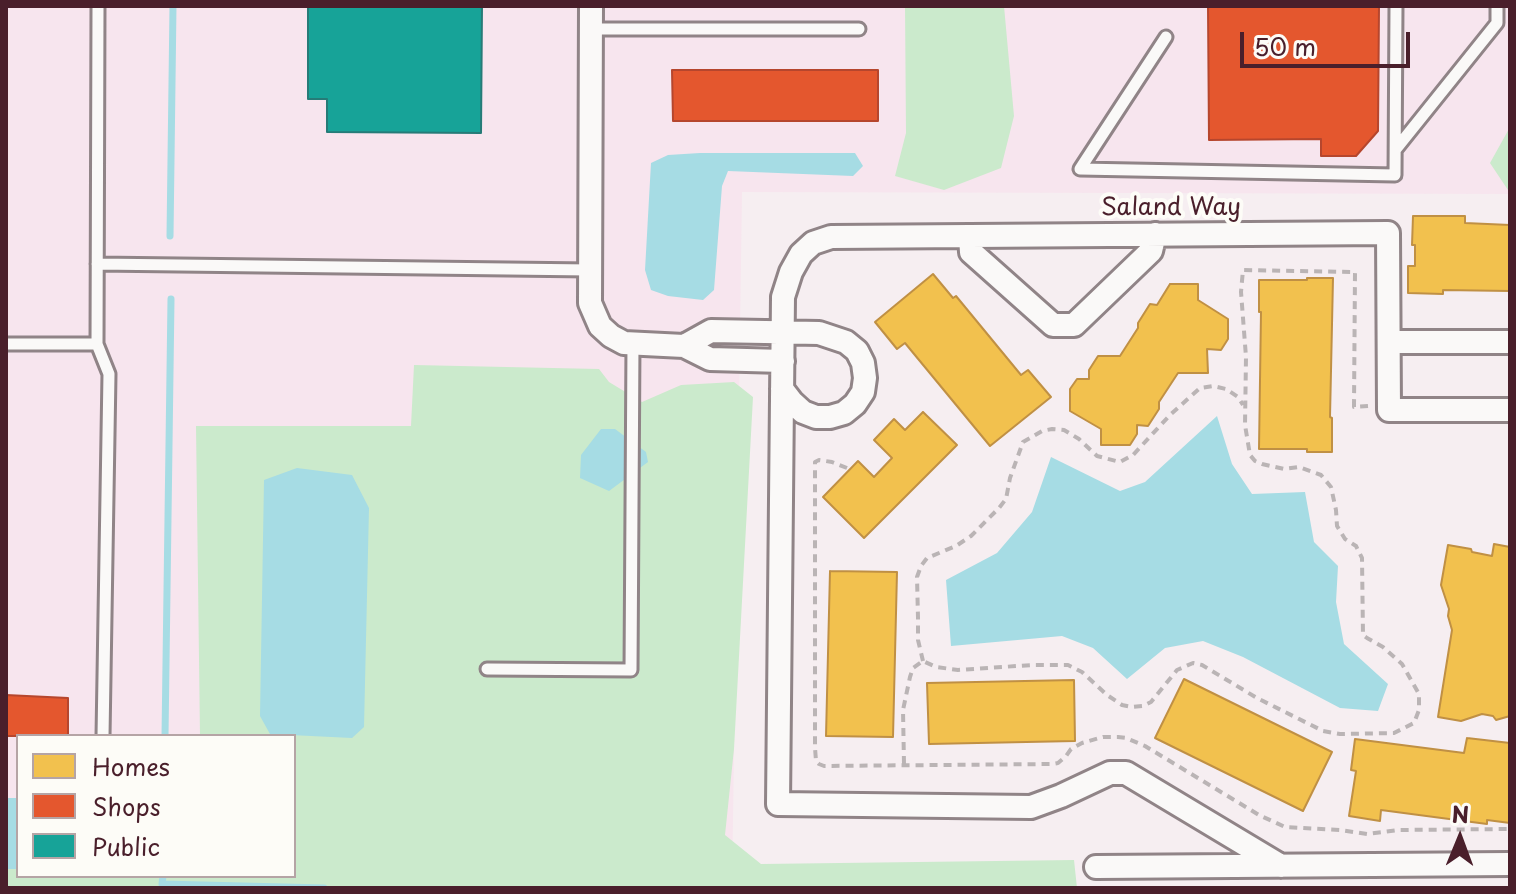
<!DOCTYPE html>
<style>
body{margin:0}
#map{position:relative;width:1516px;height:894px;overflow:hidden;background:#f6eef1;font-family:"Playpen Sans",sans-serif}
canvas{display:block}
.frame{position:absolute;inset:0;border:8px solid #4a1f2b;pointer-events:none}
.legend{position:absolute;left:16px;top:734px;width:280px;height:144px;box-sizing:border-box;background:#fdfcf7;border:2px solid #b5a4a5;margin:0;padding:10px 14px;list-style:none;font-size:24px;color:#4a1f2b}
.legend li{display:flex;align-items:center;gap:16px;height:40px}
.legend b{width:40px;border:2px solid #b5a4a5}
.north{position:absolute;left:1420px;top:798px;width:80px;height:80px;-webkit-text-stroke:6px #fdfcf7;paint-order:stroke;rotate:1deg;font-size:22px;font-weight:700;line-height:32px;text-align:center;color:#4a1f2b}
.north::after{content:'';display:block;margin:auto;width:28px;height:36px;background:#4a1f2b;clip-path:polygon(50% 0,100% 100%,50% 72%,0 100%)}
.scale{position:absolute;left:1240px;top:32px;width:170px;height:36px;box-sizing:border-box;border:4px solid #4a1f2b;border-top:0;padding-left:10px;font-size:24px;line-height:28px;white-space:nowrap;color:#4a1f2b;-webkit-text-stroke:6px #fdfcf7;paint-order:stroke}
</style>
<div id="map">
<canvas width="1516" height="894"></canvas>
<div class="frame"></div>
<ul class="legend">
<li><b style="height:22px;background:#f2c14e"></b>Homes</li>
<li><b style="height:22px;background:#e4572e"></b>Shops</li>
<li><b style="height:22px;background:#17a398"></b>Public</li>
</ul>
<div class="north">N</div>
<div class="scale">50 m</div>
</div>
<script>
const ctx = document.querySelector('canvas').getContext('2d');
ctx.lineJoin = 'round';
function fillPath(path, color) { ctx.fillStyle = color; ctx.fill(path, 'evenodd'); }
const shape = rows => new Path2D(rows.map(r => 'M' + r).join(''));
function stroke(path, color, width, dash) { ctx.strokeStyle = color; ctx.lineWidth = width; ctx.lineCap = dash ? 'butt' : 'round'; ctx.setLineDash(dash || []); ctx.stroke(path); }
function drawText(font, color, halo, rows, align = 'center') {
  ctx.font = font + ' "Playpen Sans",sans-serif'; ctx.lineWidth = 8; ctx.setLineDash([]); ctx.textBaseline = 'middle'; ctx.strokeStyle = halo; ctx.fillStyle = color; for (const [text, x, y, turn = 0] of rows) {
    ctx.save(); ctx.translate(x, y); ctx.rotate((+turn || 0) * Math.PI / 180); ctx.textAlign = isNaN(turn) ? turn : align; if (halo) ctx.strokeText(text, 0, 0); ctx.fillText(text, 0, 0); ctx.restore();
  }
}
fillPath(shape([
 [6,6,1510,6,1510,194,742,192,732,888,6,888],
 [18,736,294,736,294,876,18,876]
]), '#f7e5ee');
fillPath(shape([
 [905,6,1004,6,1014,116,1001,168,944,190,895,176,906,133],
 [1510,127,1510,193,1490,163],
 [414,365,599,369,609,382,642,402,681,385,734,382,753,397,734,749,725,835,761,864,1074,860,1077,888,6,888,6,869,18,869,18,876,294,876,294,736,200,736,196,426,411,426]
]), '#cbeacc');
fillPath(shape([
 [700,153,855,153,863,166,853,176,728,171,722,186,714,290,703,300,668,296,651,290,645,270,651,163,668,155],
 [1217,416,1232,464,1252,494,1305,492,1314,542,1338,566,1336,602,1344,644,1388,684,1378,711,1340,708,1243,657,1203,641,1165,648,1127,679,1093,648,1062,636,951,646,946,580,997,553,1032,512,1051,457,1120,491,1145,482],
 [601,429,615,429,646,452,648,462,609,491,580,478,581,455],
 [297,468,352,475,369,508,364,727,352,738,270,734,260,716,264,480],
 [6,798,18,798,18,869,6,869]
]), '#a6dce4');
const homes = shape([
 [1413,216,1465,216,1465,223,1510,225,1510,291,1443,290,1443,294,1408,293,1408,266,1415,266,1415,245,1412,245,1413,216],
 [933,274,953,298,956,296,1021,375,1028,370,1051,397,990,446,905,343,897,349,875,322,933,274],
 [1307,278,1333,278,1330,417,1332,418,1332,452,1307,452,1307,449,1259,449,1261,312,1259,312,1259,280,1307,280,1307,278],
 [1170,284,1198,284,1198,300,1228,319,1228,339,1221,350,1207,349,1208,373,1178,373,1159,402,1159,409,1148,426,1137,425,1137,434,1130,445,1101,445,1101,429,1070,411,1070,389,1077,379,1089,379,1089,370,1098,356,1120,356,1138,328,1138,323,1150,304,1157,305,1170,284],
 [923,412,957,445,864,538,823,497,858,461,874,477,892,458,874,440,894,419,905,430,923,412],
 [1494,544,1510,547,1510,716,1496,720,1493,716,1482,714,1461,721,1438,717,1452,630,1448,616,1449,609,1441,585,1448,545,1471,549,1472,552,1492,556,1494,544],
 [830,571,897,572,893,737,826,736,830,571],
 [1184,679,1332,752,1303,811,1155,738,1184,679],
 [1074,680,1075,741,929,744,927,683,1074,680],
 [1467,738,1510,743,1510,823,1487,820,1487,824,1381,810,1380,821,1349,816,1356,771,1351,770,1355,739,1464,753,1467,738]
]);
fillPath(homes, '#f2c14e');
stroke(homes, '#c09044', 2);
const shops = shape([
 [1208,6,1379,6,1378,131,1356,156,1321,156,1321,139,1209,140,1208,6],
 [672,70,878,70,878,121,673,121,672,70],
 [6,695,68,698,68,736,6,736,6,695]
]);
fillPath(shops, '#e4572e');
stroke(shops, '#b6462d', 2);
const public = shape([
 [308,6,482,6,481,133,327,132,327,99,308,99,308,6]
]);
fillPath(public, '#17a398');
stroke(public, '#267b77', 2);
stroke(shape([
 [170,236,173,6],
 [165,736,171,299],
 [163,876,162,884,324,888]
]), '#a6dce4', 7);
const service = shape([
 [591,29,859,29],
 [1166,37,1080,169,1395,175,1396,6],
 [1396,149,1497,23,1497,6],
 [97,264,590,270],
 [6,344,97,344,98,6],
 [97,344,109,374,103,736],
 [487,669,631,670,633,343]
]);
const minor = shape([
 [591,6,590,303,600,326,611,336,624,343,684,346,710,359,783,361],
 [970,236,971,252,1053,325,1074,325,1151,251,1155,234],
 [1389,342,1510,342],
 [684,346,711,331,819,333,846,342,857,351,863,363,865,378,863,392,855,404,844,413,830,417,816,417,803,412,792,402,782,389],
 [1281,866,1126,773,1110,773,1061,796,1031,807,778,804,783,297,791,272,801,254,813,243,831,237,1388,233,1389,410,1510,410],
 [1096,867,1510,864]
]);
stroke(service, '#908487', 17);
stroke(minor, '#908487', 28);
stroke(shape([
 [847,468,832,462,819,460,815,462,815,748,816,761,819,764,824,766,1052,764,1058,763,1066,756,1071,749,1082,743,1103,737,1118,737,1126,738,1145,746,1259,815,1285,827,1340,830,1367,834,1398,830,1510,829],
 [923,661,918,640,918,618,917,577,921,566,927,558,956,546,971,536,999,508,1006,499,1010,478,1023,442,1042,431,1052,429,1064,430,1079,439,1097,456,1120,462,1133,455,1170,415,1200,388,1213,386,1226,389,1238,397,1243,405],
 [904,764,903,710,910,677,913,668,923,661,936,667,958,670,1032,665,1068,665,1082,672,1107,695,1122,705,1132,707,1143,706,1151,702,1177,670,1193,663,1202,665,1257,698,1323,731,1340,734,1394,733,1414,723,1419,710,1419,694,1402,664,1383,647,1367,638,1363,635,1362,558,1356,546,1345,539,1337,526,1336,510,1331,487,1321,475,1299,467,1284,469,1262,464,1255,461,1250,455,1245,425,1246,357,1241,292,1243,270,1355,272,1354,407,1368,406]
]), '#bab4b5', 4, [8, 6]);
stroke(service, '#faf9f8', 11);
stroke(minor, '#faf9f8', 22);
drawText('24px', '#4a1f2b', '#fdfcf7', [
 ["Saland Way",1171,208]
]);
</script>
